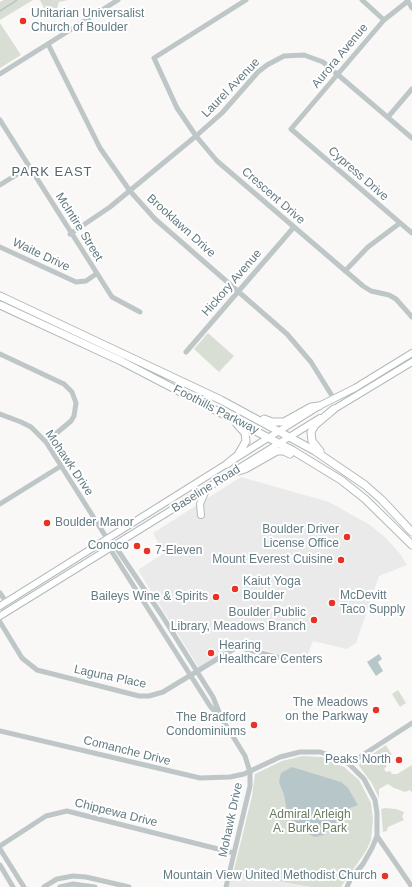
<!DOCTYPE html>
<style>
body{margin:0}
canvas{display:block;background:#f9f8f6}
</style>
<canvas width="412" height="887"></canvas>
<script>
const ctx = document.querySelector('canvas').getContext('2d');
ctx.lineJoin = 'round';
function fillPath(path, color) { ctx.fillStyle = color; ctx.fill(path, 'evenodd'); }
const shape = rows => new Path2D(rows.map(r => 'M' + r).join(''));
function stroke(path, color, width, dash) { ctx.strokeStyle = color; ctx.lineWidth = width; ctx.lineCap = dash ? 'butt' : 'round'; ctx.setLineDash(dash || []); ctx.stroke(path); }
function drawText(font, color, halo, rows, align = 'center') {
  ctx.font = font + ' Helvetica,sans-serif'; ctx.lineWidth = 4; ctx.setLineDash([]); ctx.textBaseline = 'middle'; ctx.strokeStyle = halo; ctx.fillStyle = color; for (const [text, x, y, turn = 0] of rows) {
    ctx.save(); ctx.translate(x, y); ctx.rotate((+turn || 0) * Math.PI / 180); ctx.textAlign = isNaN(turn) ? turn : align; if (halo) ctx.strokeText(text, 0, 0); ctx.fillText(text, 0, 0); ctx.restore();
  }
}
fillPath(shape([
 [241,477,329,502,370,525,386,538,400,554,407,565,379,576,356,643,347,649,313,641,308,654,289,657,240,643,199,668,138,570,164,553,153,533],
 [233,874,296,885,311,887,228,887]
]), '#e9eae9');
fillPath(shape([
 [4,0,33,0,0,20,0,2],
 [40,0,68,0,59,2,57,9,49,14,47,14],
 [0,23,21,55,0,68],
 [208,333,234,356,219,372,194,349],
 [398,690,406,703,400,707,392,694],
 [386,745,392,755,383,760,387,766,384,769,386,772,390,771,392,774,397,774,412,765,412,793,410,790,405,792,394,788,388,784,379,789,379,798,371,782,359,766,360,762],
 [302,756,322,757,344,767,359,780,371,803,373,819,371,840,366,851,341,887,311,887,233,874,252,796,255,774,282,761],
 [385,808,396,809,404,812,402,817,404,820,388,827,387,831,383,832,381,809]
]), '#d9ded5');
fillPath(shape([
 [379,654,382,659,378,662,383,671,376,676,367,662],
 [292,767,341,782,348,788,358,805,342,811,337,821,324,835,315,837,299,830,290,819,287,811,284,795,279,782,281,773]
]), '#b7c7c9');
stroke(shape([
 [0,11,17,0]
]), '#b7c7c9', 1.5);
const major = shape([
 [331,411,412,362],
 [201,515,200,504,206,490],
 [0,606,319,406,355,388,412,353],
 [0,616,320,418]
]);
const highway = shape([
 [0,296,221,400,315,451,365,485,382,500,412,532],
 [0,305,121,361,292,450,341,480,365,499,412,545],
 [264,419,272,422,284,422,311,407,319,406],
 [320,451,312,441,311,432,315,425,334,409],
 [227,464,238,455,246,441,245,433,236,423],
 [235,472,245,469,277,451,284,451,290,454]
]);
stroke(major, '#b3babc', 8);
stroke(highway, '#b2b9bb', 9);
stroke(shape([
 [246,0,154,58,177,108,196,136,217,161,363,286,371,291,389,295,396,299,412,317],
 [362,0,384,20],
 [407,0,412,8],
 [408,1,384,20,291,129,412,233],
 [48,44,100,148,130,191,155,219,287,334,311,362,334,399],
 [0,74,118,0],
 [388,117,412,89],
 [0,120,112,297,140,312],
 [0,185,29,167],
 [70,234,110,207,196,136,222,113,258,72,267,65,284,56,304,55,323,62,412,138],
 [0,247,76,282,86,281,96,274],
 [345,271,368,247,400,223],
 [186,352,294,227],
 [0,354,64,384,72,392,76,403,74,416,71,421,46,442],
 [0,414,21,422,31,427,46,442,113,548,117,549,161,614,213,697,221,717,245,756,250,772,250,786,226,887],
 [0,504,61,466],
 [113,548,112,552,210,706,220,717],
 [0,593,6,602],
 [0,622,22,658,37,670,139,696,149,696,163,692,237,647,297,662],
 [0,731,200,778,230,777,244,774,280,757,300,752,320,752,338,758,349,764,364,779,375,800,377,813,377,836,372,848,363,864,351,878,347,887],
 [349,764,412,723],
 [377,836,412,887],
 [0,846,46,816,67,811,234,853],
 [0,849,24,887],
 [0,865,13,887],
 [44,887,57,879,73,876,86,877,129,887],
 [60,887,73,884,95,887]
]), '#bfc6c8', 5);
stroke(major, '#fff', 6);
stroke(highway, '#fff', 7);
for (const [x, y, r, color] of [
 [23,21,4,"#e83226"],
 [47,523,4,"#e83226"],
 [347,537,4,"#e83226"],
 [137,546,4,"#e83226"],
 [147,551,4,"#e83226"],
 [341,560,4,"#e83226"],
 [235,589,4,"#e83226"],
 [216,597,4,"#e83226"],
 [332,603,4,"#e83226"],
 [314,620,4,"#e83226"],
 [211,653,4,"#e83226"],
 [376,710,4,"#e83226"],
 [254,725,4,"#e83226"],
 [399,760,4,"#e83226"],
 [385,876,4,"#e83226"]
]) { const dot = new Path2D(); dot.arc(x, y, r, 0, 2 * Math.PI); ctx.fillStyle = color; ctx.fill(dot); stroke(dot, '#fff', 1.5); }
drawText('12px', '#637a82', '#fff', [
 ["Unitarian Universalist",31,14,"left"],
 ["Church of Boulder",31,28,"left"],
 ["Boulder Manor",55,523,"left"],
 ["Boulder Driver",339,530],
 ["License Office",339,544],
 ["Conoco",129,546],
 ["7-Eleven",155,551,"left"],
 ["Mount Everest Cuisine",333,560],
 ["Kaiut Yoga",243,582,"left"],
 ["Boulder",243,596,"left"],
 ["McDevitt",340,596,"left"],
 ["Taco Supply",340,610,"left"],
 ["Baileys Wine & Spirits",208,597],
 ["Boulder Public",306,613],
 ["Library, Meadows Branch",306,627],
 ["Hearing",219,646,"left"],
 ["Healthcare Centers",219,660,"left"],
 ["The Meadows",368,703],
 ["on the Parkway",368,717],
 ["The Bradford",246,718],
 ["Condominiums",246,732],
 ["Peaks North",391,760],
 ["Mountain View United Methodist Church",377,876]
], 'right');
drawText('12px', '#637a82', '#fff', [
 ["Aurora Avenue",340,56,-50],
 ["Laurel Avenue",231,88,-46],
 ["Cypress Drive",358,174,41],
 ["Crescent Drive",273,196,41],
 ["Brooklawn Drive",181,226,42],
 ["McIntire Street",79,227,58],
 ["Waite Drive",41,255,25],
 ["Hickory Avenue",232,283,-49],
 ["Foothills Parkway",216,410,27],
 ["Mohawk Drive",69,463,56],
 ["Baseline Road",206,489,-32],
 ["Laguna Place",110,677,12],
 ["Comanche Drive",127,751,14],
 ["Chippewa Drive",116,813,14],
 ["Mohawk Drive",231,820,-78]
]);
drawText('12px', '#6a7a62', '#fff', [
 ["Admiral Arleigh",310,815],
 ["A. Burke Park",310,829]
]);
ctx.letterSpacing = '1px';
drawText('13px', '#55666d', '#fff', [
 ["PARK EAST",52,172]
]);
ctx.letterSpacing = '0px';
</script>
